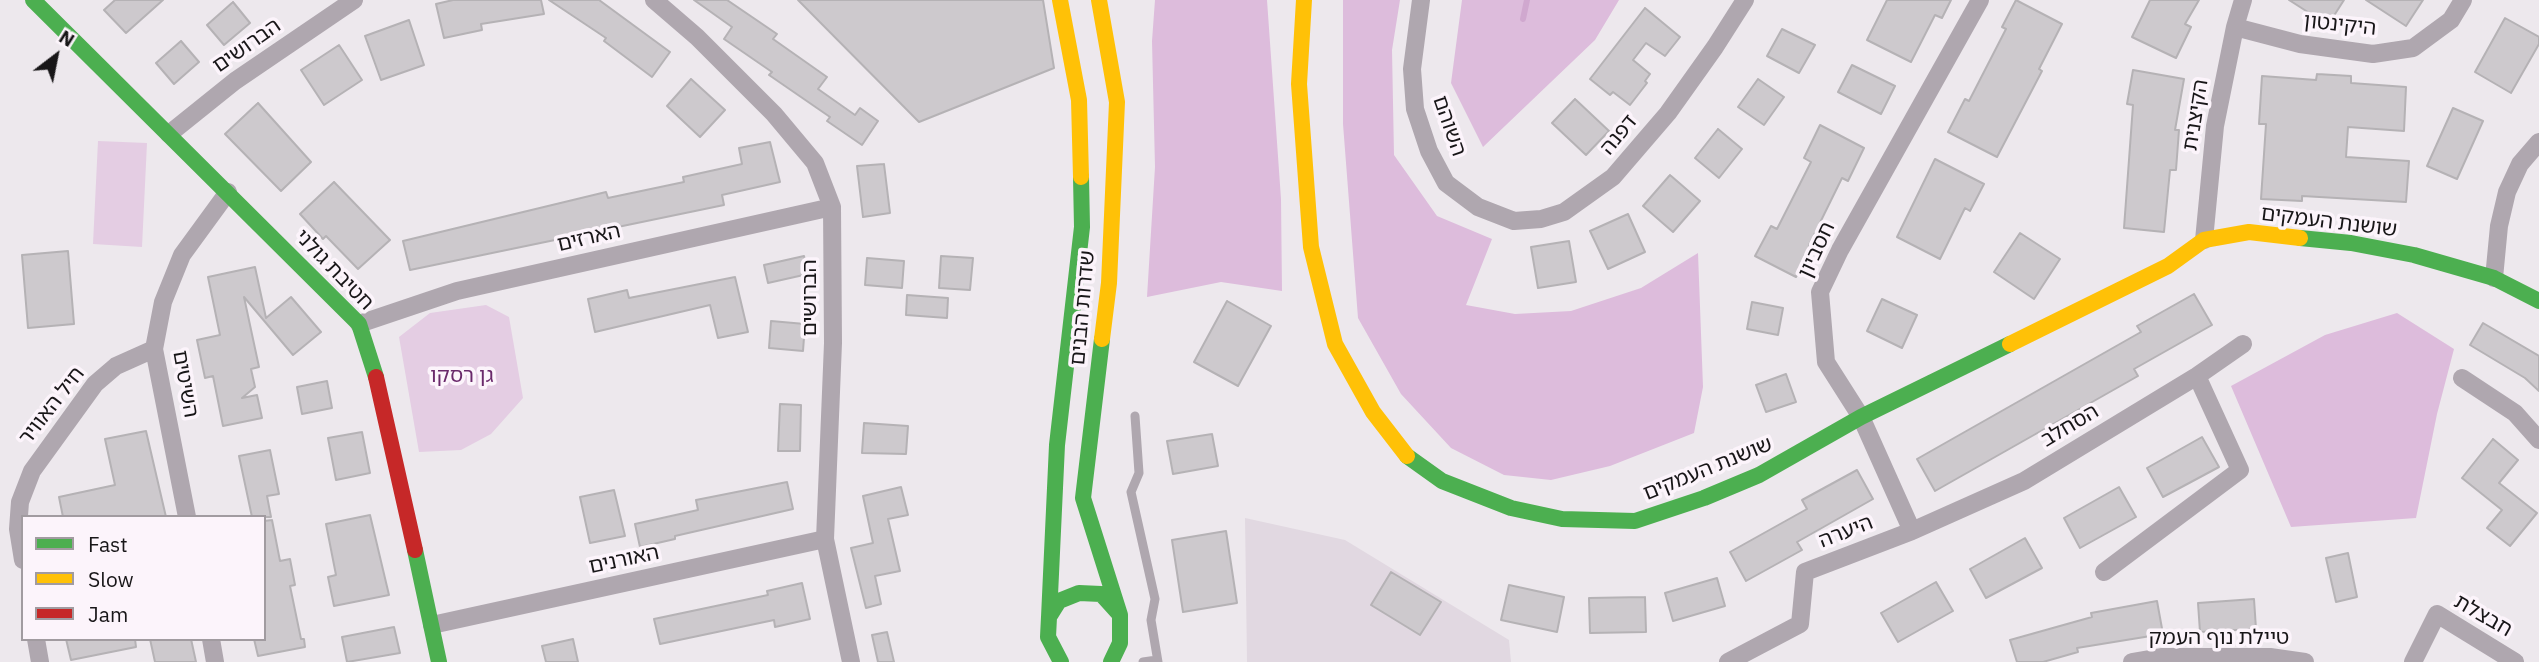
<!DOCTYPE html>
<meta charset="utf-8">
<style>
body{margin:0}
#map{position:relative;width:2539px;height:662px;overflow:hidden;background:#ede8ed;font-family:"IBM Plex Sans",sans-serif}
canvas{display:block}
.legend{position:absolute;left:21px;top:515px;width:245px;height:126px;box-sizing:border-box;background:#fcf4fb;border:2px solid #a19ba0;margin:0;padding:9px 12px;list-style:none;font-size:21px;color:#181618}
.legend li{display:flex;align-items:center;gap:14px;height:35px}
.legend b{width:35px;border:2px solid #a19ba0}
.north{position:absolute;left:21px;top:21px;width:70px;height:70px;-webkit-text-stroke:5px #fcf4fb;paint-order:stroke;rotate:32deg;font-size:19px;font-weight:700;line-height:28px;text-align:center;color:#181618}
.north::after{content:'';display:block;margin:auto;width:24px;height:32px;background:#181618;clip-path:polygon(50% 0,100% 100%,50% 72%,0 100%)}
</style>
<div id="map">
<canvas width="2539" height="662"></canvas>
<ul class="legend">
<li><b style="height:9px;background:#4caf50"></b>Fast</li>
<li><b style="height:9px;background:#ffc107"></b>Slow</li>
<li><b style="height:9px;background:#c62828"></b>Jam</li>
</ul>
<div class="north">N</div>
</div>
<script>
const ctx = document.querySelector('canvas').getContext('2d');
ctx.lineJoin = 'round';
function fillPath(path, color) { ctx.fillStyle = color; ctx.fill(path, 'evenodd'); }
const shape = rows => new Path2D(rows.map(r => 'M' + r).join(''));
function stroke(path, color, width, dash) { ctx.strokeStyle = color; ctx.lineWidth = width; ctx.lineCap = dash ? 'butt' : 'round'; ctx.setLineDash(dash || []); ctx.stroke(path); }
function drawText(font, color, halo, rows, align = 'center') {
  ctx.font = font + ' "IBM Plex Sans","Noto Sans Hebrew",sans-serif'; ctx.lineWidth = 7; ctx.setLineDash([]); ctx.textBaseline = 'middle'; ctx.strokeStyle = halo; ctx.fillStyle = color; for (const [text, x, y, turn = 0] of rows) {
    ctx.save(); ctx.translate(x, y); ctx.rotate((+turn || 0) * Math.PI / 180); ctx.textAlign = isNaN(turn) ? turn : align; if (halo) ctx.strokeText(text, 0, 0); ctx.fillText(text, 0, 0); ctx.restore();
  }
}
fillPath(shape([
 [1245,518,1345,540,1509,640,1511,662,1247,662]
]), '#e1d8e1');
fillPath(shape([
 [98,141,147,143,142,247,93,244],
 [486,305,509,317,523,398,491,434,461,450,419,452,399,337,430,313]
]), '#e4cde3');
fillPath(shape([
 [1155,0,1267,0,1281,199,1282,291,1221,282,1147,297,1155,167,1152,41],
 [1343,0,1400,0,1392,50,1394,155,1437,216,1492,239,1466,305,1515,314,1571,311,1641,288,1698,253,1703,387,1694,433,1610,466,1551,480,1504,475,1451,448,1401,394,1358,318,1343,124],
 [1462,0,1619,0,1595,40,1483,147,1451,83],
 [2397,313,2454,349,2437,414,2416,518,2291,527,2231,386,2325,335]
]), '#ddbcdc');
stroke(shape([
 [1523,19,1527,0]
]), '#d0a8cf', 6);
const building = shape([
 [115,0,163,0,126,33,104,10,115,0],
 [453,0,541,0,544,14,481,24,482,30,444,38,436,4,453,0],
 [549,0,599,0,670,52,652,77,604,41,606,38,549,0],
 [694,0,727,0,777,34,773,39,827,77,818,89,855,115,860,108,878,121,862,145,827,121,830,117,769,75,772,72,724,39,732,27,694,0],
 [798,0,1043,0,1054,68,919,122,798,0],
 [1887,0,1951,0,1942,18,1935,15,1911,62,1867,40,1887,0],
 [2016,0,2062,24,2039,69,2042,71,1997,157,1948,132,1965,99,1969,101,2006,29,2002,27,2016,0],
 [2150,0,2199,0,2185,24,2191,27,2176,58,2132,37,2150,0],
 [2289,0,2344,0,2328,25,2289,0],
 [2366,0,2423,0,2406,26,2366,0],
 [233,2,250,23,224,45,207,25,233,2],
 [1645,8,1680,37,1665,56,1646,43,1633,60,1650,74,1645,81,1647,83,1630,105,1613,92,1610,95,1590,79,1645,8],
 [2505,18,2539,37,2539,44,2511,93,2475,72,2505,18],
 [409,20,424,65,381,80,365,36,409,20],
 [1782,29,1815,45,1799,73,1767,56,1782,29],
 [181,41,199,62,174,84,156,63,181,41],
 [339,45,362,80,324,105,301,70,339,45],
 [1852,65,1895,86,1881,114,1838,92,1852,65],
 [2133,70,2184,79,2175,130,2179,130,2176,170,2170,170,2164,232,2124,228,2133,105,2127,104,2133,70],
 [2317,74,2351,76,2351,83,2406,87,2404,131,2348,127,2346,157,2409,161,2406,202,2302,196,2302,201,2261,199,2266,124,2259,124,2262,76,2316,80,2317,74],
 [691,79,725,110,700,137,667,106,691,79],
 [1758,79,1784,97,1764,125,1738,107,1758,79],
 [1575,99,1609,131,1586,155,1552,123,1575,99],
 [258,103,311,162,281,191,225,134,258,103],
 [2453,108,2483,121,2457,179,2427,166,2453,108],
 [1820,125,1864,148,1848,181,1842,178,1809,245,1811,246,1796,277,1755,256,1771,226,1777,229,1811,162,1804,158,1820,125],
 [1718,129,1742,149,1719,178,1695,158,1718,129],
 [770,142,780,182,722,195,724,205,410,270,403,241,606,192,608,198,684,182,683,177,742,164,739,148,770,142],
 [1935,159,1984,184,1970,211,1965,208,1940,259,1897,237,1935,159],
 [884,164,890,213,863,217,857,166,884,164],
 [1670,175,1700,201,1673,232,1643,206,1670,175],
 [334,182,390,240,358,269,326,236,323,239,300,214,334,182],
 [1628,214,1645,252,1608,269,1590,231,1628,214],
 [2020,233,2060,259,2034,299,1994,272,2020,233],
 [1569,241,1576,282,1538,288,1531,247,1569,241],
 [68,251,74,324,28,328,22,255,68,251],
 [804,256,808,274,768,283,764,265,804,256],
 [941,256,973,258,970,290,939,288,941,256],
 [867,258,904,261,902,288,865,285,867,258],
 [255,267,266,318,291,297,321,332,293,355,244,297,259,367,251,369,255,387,242,398,257,395,262,418,223,426,213,376,205,378,197,340,220,335,208,277,255,267],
 [735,277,748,332,718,338,710,305,595,332,588,299,627,290,629,298,735,277],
 [2194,294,2212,325,2134,369,2138,376,1935,491,1917,459,2141,332,2137,326,2194,294],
 [907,295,948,298,947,318,906,315,907,295],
 [1882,299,1917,315,1902,348,1867,331,1882,299],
 [1227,301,1271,326,1238,386,1194,362,1227,301],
 [1752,302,1783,308,1778,335,1747,329,1752,302],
 [771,321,805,324,803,351,769,348,771,321],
 [2483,323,2539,356,2539,391,2525,378,2470,345,2483,323],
 [1786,374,1796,402,1766,412,1756,385,1786,374],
 [327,381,332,408,302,414,297,387,327,381],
 [780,404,801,405,800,451,778,451,780,404],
 [864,423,908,426,906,454,862,453,864,423],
 [146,431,166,517,63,517,59,497,115,485,105,439,146,431],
 [362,432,370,473,336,480,328,438,362,432],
 [1212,434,1218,466,1173,474,1167,441,1212,434],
 [2202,437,2219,467,2163,497,2147,468,2202,437],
 [2493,439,2518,460,2499,483,2537,513,2510,546,2487,528,2502,510,2462,478,2493,439],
 [270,450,279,494,267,496,271,517,252,517,239,456,270,450],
 [1857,470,1873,499,1797,542,1802,550,1746,581,1730,552,1807,509,1802,500,1857,470],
 [787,482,793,509,675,536,675,539,640,547,635,524,698,510,696,500,787,482],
 [901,487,908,515,888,519,900,571,875,576,881,604,866,608,851,548,873,543,863,496,901,487],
 [2119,487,2136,517,2080,548,2064,518,2119,487],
 [614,490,625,536,590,543,580,497,614,490],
 [370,515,389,595,334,606,328,577,336,575,326,524,370,515],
 [272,520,280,561,290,559,295,585,290,586,301,639,304,639,305,647,258,656,254,639,264,639,264,521,272,520],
 [1226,531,1237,603,1183,612,1172,540,1226,531],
 [2025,538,2042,568,1986,598,1970,569,2025,538],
 [2348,553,2357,597,2336,602,2326,558,2348,553],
 [1391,572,1441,602,1420,635,1371,605,1391,572],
 [1717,578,1725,606,1673,621,1665,593,1717,578],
 [1936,582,1953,611,1898,642,1881,613,1936,582],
 [802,583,810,619,775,627,774,620,660,644,654,619,768,595,767,591,802,583],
 [1509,585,1564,597,1557,632,1501,620,1509,585],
 [1645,597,1646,632,1590,633,1589,598,1645,597],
 [2254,599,2256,629,2200,632,2198,603,2254,599],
 [2157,601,2163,634,2077,648,2078,652,2043,662,2017,662,2010,640,2092,617,2091,613,2157,601],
 [394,627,400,653,347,662,342,637,394,627],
 [887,632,894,662,878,662,872,635,887,632],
 [66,639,135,639,136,647,71,660,66,639],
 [150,639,191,639,196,662,155,662,150,639],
 [573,639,578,662,546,662,542,646,573,639]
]);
fillPath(building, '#cdc9cd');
stroke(building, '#b5b2b5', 2);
stroke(shape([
 [1135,416,1139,473,1131,492,1155,599,1151,620,1158,662],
 [1143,662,1157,660]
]), '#afa7af', 9);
stroke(shape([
 [654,0,697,37,774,114,815,163,832,207,833,343,825,539,851,662],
 [1421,0,1412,69,1415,109,1429,151,1446,183,1478,207,1514,221,1541,219,1564,212,1613,177,1668,113,1715,47,1745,0],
 [2235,27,2300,44,2373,54,2413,48,2451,20,2463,0],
 [169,134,235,81,354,0],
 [2204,240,2215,126,2235,27,2243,0],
 [2494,278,2499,226,2507,192,2520,164,2539,142],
 [359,324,457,291,832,207],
 [2462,378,2515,413,2539,440],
 [187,517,154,349,163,302,182,255,228,192],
 [1912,531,1861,417,1826,362,1820,292,1840,250,1980,0],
 [23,560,18,529,20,502,32,471,95,384,116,366,154,349],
 [2104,572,2240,470,2197,376],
 [432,625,825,539],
 [36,639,40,662],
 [211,639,215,662],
 [1728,662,1800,624,1805,572,1912,531,2024,481,2197,376,2243,344],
 [2132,662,2161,657,2270,657,2305,662],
 [2413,662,2437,614,2515,662]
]), '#afa7af', 18);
stroke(shape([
 [33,0,359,324,376,377],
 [2300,238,2351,243,2414,255,2494,278,2539,301],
 [1102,339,1083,498,1120,615],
 [1407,456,1442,481,1511,508,1562,519,1635,521,1704,498,1759,475,1861,417,2010,344],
 [415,550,439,662],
 [1049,617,1057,445,1082,227,1081,177],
 [1061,662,1048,637,1049,617,1059,601,1079,593,1101,594,1120,615,1120,643,1111,662]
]), '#4caf50', 16);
stroke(shape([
 [1060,0,1079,100,1081,177],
 [1099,0,1117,102,1109,283,1102,339],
 [1304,0,1299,84,1311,247,1335,344,1373,412,1407,456],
 [2010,344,2168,266,2204,240,2249,232,2300,238]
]), '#ffc107', 16);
stroke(shape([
 [376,377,415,550]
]), '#c62828', 16);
drawText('21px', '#181618', '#fcf4fb', [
 ["היקינטון",2340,25,6],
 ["הברושים",247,46,-35],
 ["הקיצנית",2196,115,-81],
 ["השוהם",1449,126,71],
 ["דפנה",1619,135,-50],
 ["שושנת העמקים",2329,222,7],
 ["הארזים",589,238,-13],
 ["חסביון",1817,250,-65],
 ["חטיבת גולני",334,270,46],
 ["הברושים",810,298,-90],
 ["שדרות הבנים",1083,308,-85],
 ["השיטים",185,384,80],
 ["חיל האוויר",52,406,-52],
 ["הסחלב",2070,426,-31],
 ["שושנת העמקים",1708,469,-22],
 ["היערה",1846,532,-21],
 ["האורנים",624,560,-12],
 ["חבצלת",2483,616,30],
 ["טיילת נוף העמק",2219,638]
]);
drawText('21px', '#6a296b', '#fcf4fb', [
 ["גן רסקו",462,376]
]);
</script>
